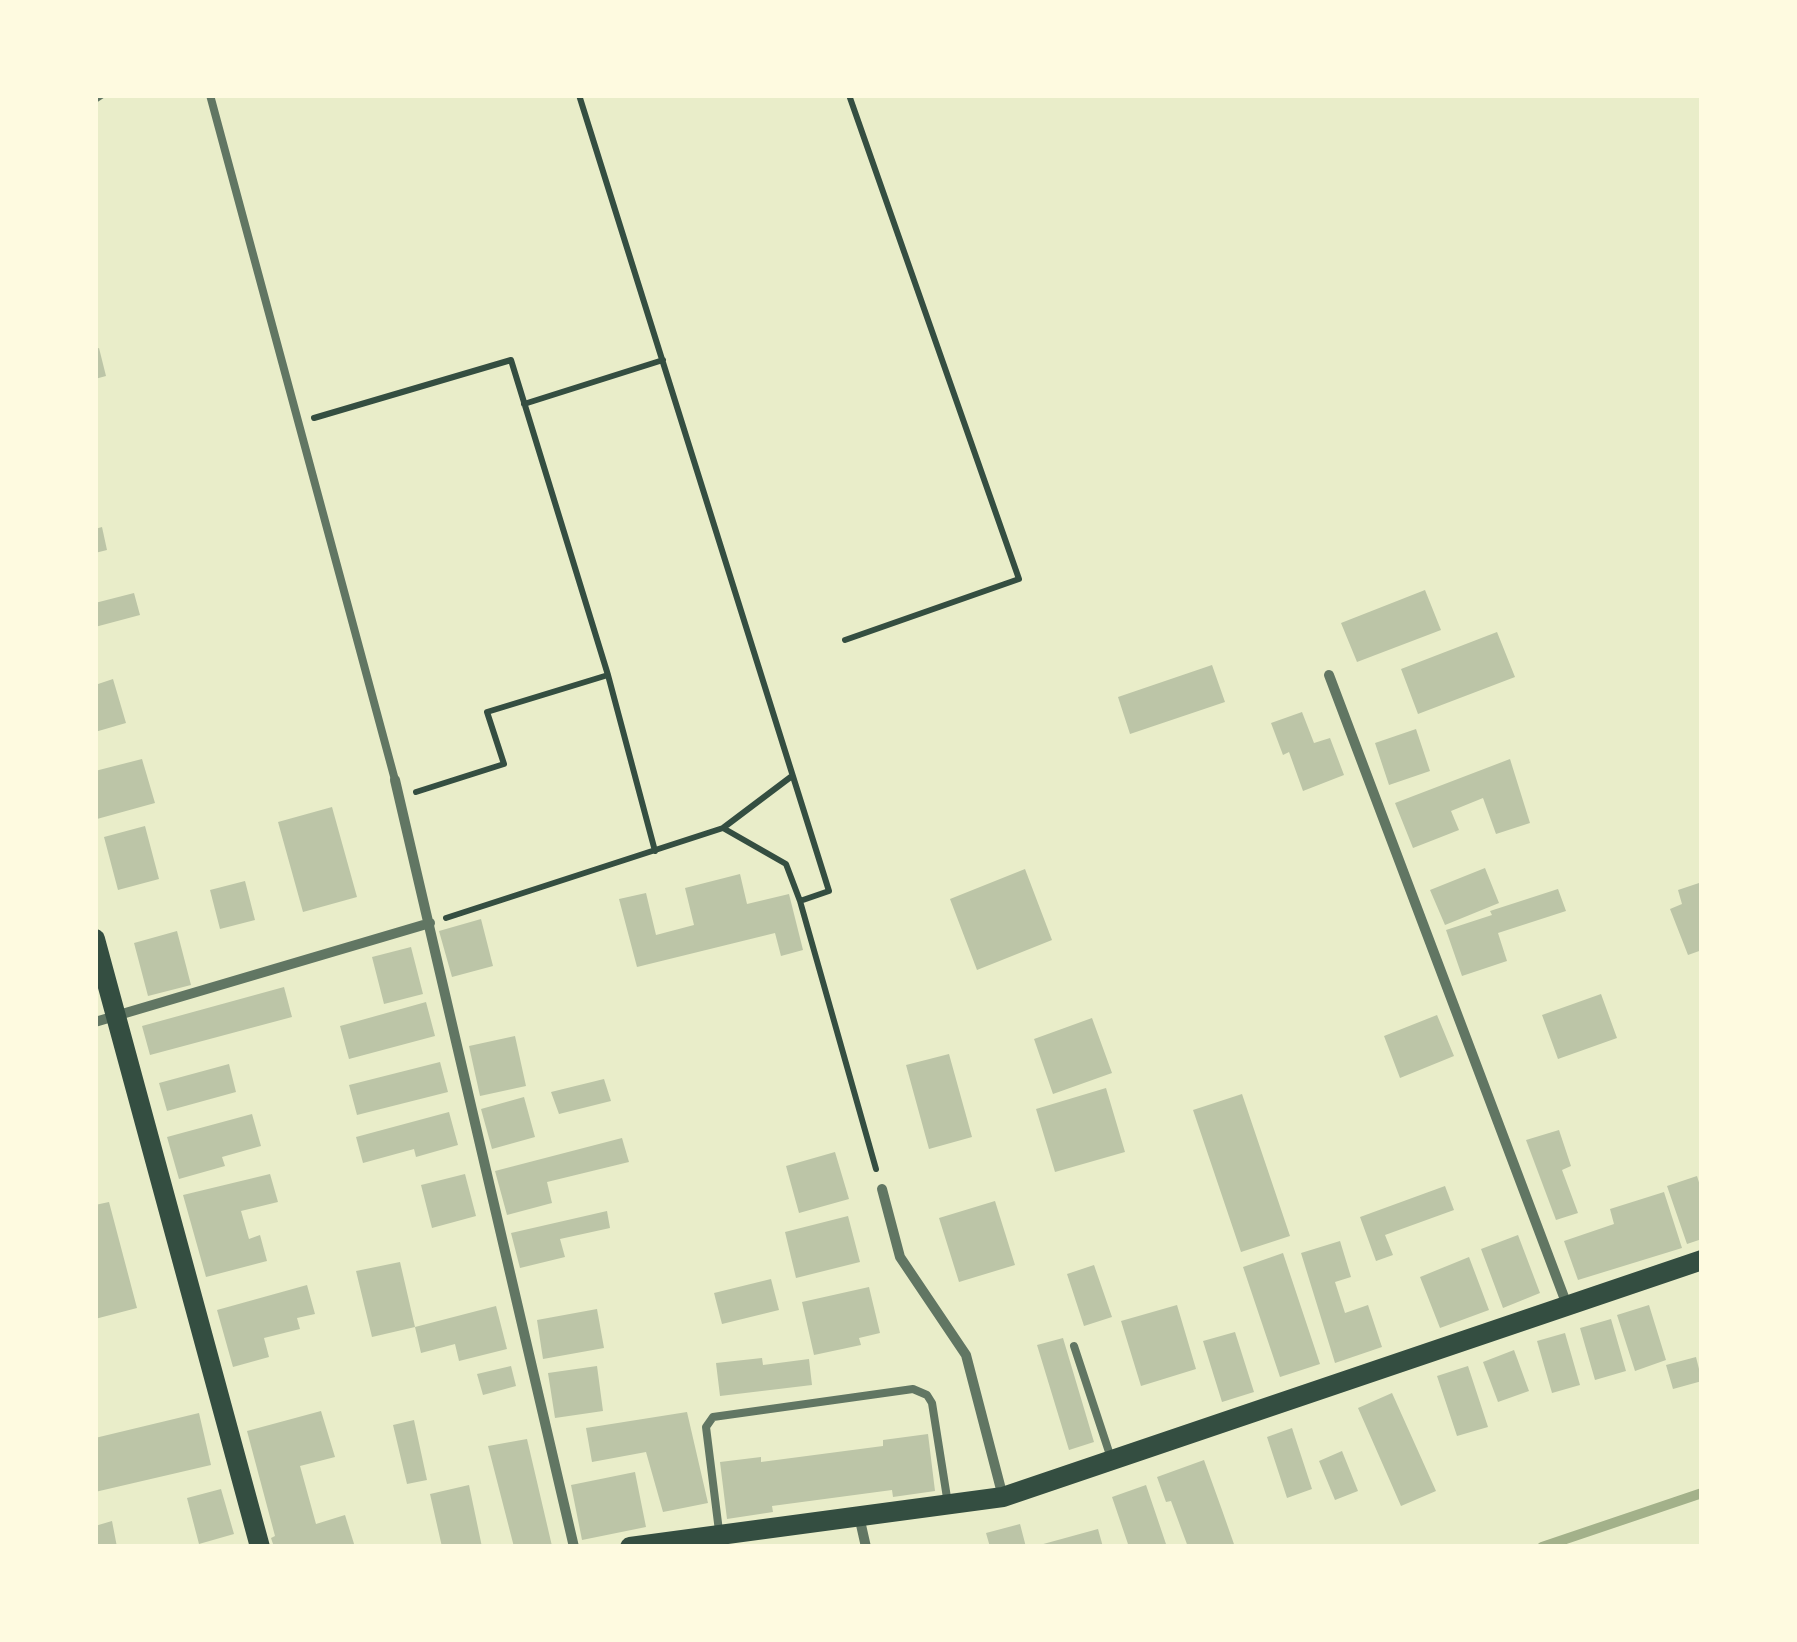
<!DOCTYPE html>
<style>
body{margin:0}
#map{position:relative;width:1797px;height:1642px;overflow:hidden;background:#e9edc9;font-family:Signika,sans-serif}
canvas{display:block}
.frame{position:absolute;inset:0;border:98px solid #fefae0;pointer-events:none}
</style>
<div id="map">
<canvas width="1797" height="1642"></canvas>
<div class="frame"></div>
</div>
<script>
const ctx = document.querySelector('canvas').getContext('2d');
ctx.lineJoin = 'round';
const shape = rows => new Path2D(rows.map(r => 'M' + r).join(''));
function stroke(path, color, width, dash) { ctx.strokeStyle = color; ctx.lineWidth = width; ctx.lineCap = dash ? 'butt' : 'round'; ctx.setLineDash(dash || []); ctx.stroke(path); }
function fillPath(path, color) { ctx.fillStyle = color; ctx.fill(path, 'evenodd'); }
stroke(shape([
 [1542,1547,1702,1493]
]), '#a3b18a', 10);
fillPath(shape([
 [99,348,106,376,95,379,95,349],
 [102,527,107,550,95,553,95,529],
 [1425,590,1441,630,1357,662,1341,623],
 [134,593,140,615,95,627,95,603],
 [1497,632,1515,677,1418,714,1401,669],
 [1212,665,1225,702,1130,734,1118,697],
 [113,679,126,723,95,732,95,685],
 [1302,712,1314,743,1330,738,1344,775,1303,791,1289,752,1283,755,1271,723],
 [1416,729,1430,771,1389,785,1375,743],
 [142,759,155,803,97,819,95,771],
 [1510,759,1530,823,1496,834,1483,798,1451,811,1459,830,1413,848,1395,803],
 [332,807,357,897,303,912,278,822],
 [145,826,159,879,118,890,104,837],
 [1485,868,1499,903,1445,925,1430,890],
 [1025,869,1052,940,977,970,950,899],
 [740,874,747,904,789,894,803,950,781,956,775,933,637,967,619,899,646,893,656,935,694,925,685,888],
 [245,881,255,920,220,929,210,890],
 [1702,882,1702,950,1688,955,1670,909,1682,904,1678,890],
 [1558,889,1566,911,1498,933,1507,961,1462,976,1446,930,1492,915,1490,911],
 [481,919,493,966,452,977,439,931],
 [177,931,191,985,148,996,134,943],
 [411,947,423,994,384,1004,372,957],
 [284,987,292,1017,150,1055,142,1026],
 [1601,994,1617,1038,1558,1059,1542,1015],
 [426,1002,435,1036,349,1059,340,1026],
 [1437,1015,1454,1056,1400,1078,1384,1036],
 [1092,1018,1112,1073,1053,1094,1034,1039],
 [515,1036,526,1086,480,1096,469,1046],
 [949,1054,972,1137,929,1149,906,1065],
 [440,1062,448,1092,357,1115,349,1085],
 [229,1064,236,1092,167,1111,159,1083],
 [604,1079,611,1101,559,1114,551,1092],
 [1106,1088,1125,1152,1055,1172,1036,1109],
 [1242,1094,1290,1236,1241,1252,1193,1110],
 [524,1097,535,1137,492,1149,481,1109],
 [449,1112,458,1145,416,1157,414,1149,363,1163,356,1137],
 [252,1114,261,1146,222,1157,225,1166,179,1179,167,1137],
 [1559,1130,1571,1166,1562,1170,1578,1213,1556,1220,1526,1140],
 [622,1138,629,1162,547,1182,552,1203,507,1215,495,1171],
 [835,1152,849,1199,799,1213,786,1166],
 [270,1174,278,1202,241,1211,249,1239,260,1235,267,1261,206,1277,183,1195],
 [465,1174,476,1216,432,1228,421,1185],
 [1697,1176,1702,1192,1702,1239,1687,1244,1667,1186],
 [1445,1186,1454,1210,1385,1235,1393,1255,1376,1261,1360,1217],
 [1664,1192,1682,1248,1578,1280,1564,1241,1614,1224,1610,1209],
 [995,1201,1015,1265,959,1282,939,1218],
 [109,1202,137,1308,95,1319,95,1205],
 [607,1211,610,1228,560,1239,565,1257,520,1268,511,1233],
 [848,1216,860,1262,796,1278,785,1232],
 [1518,1235,1540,1293,1503,1308,1481,1249],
 [1340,1241,1351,1277,1335,1282,1345,1313,1368,1305,1382,1347,1335,1363,1301,1253],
 [1283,1253,1320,1364,1280,1377,1243,1267],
 [1469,1257,1489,1310,1440,1328,1420,1277],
 [400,1262,415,1327,496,1306,507,1349,459,1361,455,1344,421,1353,415,1327,372,1337,356,1271],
 [1094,1265,1112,1317,1084,1326,1067,1274],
 [771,1279,779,1310,722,1324,714,1293],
 [307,1285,315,1314,297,1318,300,1329,264,1338,269,1357,233,1367,217,1310],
 [869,1287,880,1333,859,1338,861,1345,814,1355,802,1302],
 [1177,1305,1196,1369,1141,1386,1121,1321],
 [1649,1305,1666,1360,1635,1371,1617,1315],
 [597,1309,604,1348,543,1359,537,1320],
 [1611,1319,1626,1371,1595,1380,1580,1328],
 [1235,1332,1254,1392,1222,1402,1203,1341],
 [1565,1333,1580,1385,1552,1393,1537,1341],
 [1063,1338,1094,1442,1069,1450,1037,1345],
 [1514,1350,1529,1391,1498,1402,1483,1362],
 [1696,1357,1702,1381,1673,1389,1666,1365],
 [762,1358,763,1365,809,1359,812,1385,720,1396,716,1363],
 [511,1366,516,1386,483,1395,477,1374],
 [597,1366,603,1411,555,1418,548,1373],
 [1468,1366,1488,1427,1457,1436,1437,1376],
 [1392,1393,1436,1491,1401,1506,1358,1408],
 [321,1411,335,1457,300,1466,316,1524,345,1515,355,1547,274,1547,271,1538,275,1536,247,1431],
 [687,1412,708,1503,663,1512,646,1452,592,1462,586,1428],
 [199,1413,211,1465,95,1492,95,1438],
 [414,1420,427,1480,407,1484,393,1425],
 [1292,1428,1312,1489,1287,1498,1267,1437],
 [928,1434,935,1491,893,1497,892,1490,772,1506,773,1512,727,1519,720,1462,761,1457,761,1462,883,1446,883,1440],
 [527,1439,552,1546,514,1547,488,1446],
 [1342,1451,1358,1491,1335,1500,1319,1461],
 [1204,1460,1222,1510,1235,1547,1188,1547,1171,1501,1166,1502,1157,1477],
 [635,1472,646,1527,582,1540,571,1485],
 [469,1485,482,1547,442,1547,430,1494],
 [1146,1485,1167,1547,1129,1547,1112,1497],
 [221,1489,234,1534,199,1544,187,1498],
 [112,1521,117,1547,95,1547,95,1526],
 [1020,1524,1026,1547,990,1547,986,1533],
 [1098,1529,1103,1547,1037,1547,1036,1546]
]), '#bcc5a7');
stroke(shape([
 [524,404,663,360],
 [314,418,511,360,608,675,487,712,504,764,416,792],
 [845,640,1019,579,849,95],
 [608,675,655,851],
 [723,828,792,776],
 [800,901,876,1169],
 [446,918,723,828,786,864,800,901,829,891,579,95]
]), '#344e41', 6);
stroke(shape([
 [210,95,395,780],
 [95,99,101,95],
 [1074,1346,1111,1458],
 [719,1531,706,1427,713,1417,913,1389,927,1395,932,1403,948,1504]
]), '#617663', 8);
stroke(shape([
 [1329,675,1567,1305],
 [395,780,574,1547],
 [95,1022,430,923],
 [882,1189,900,1257,966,1355,1003,1497],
 [859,1516,866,1547]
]), '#617663', 10);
stroke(shape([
 [95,939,260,1547],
 [630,1547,1003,1497,1702,1260]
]), '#344e41', 20);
</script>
